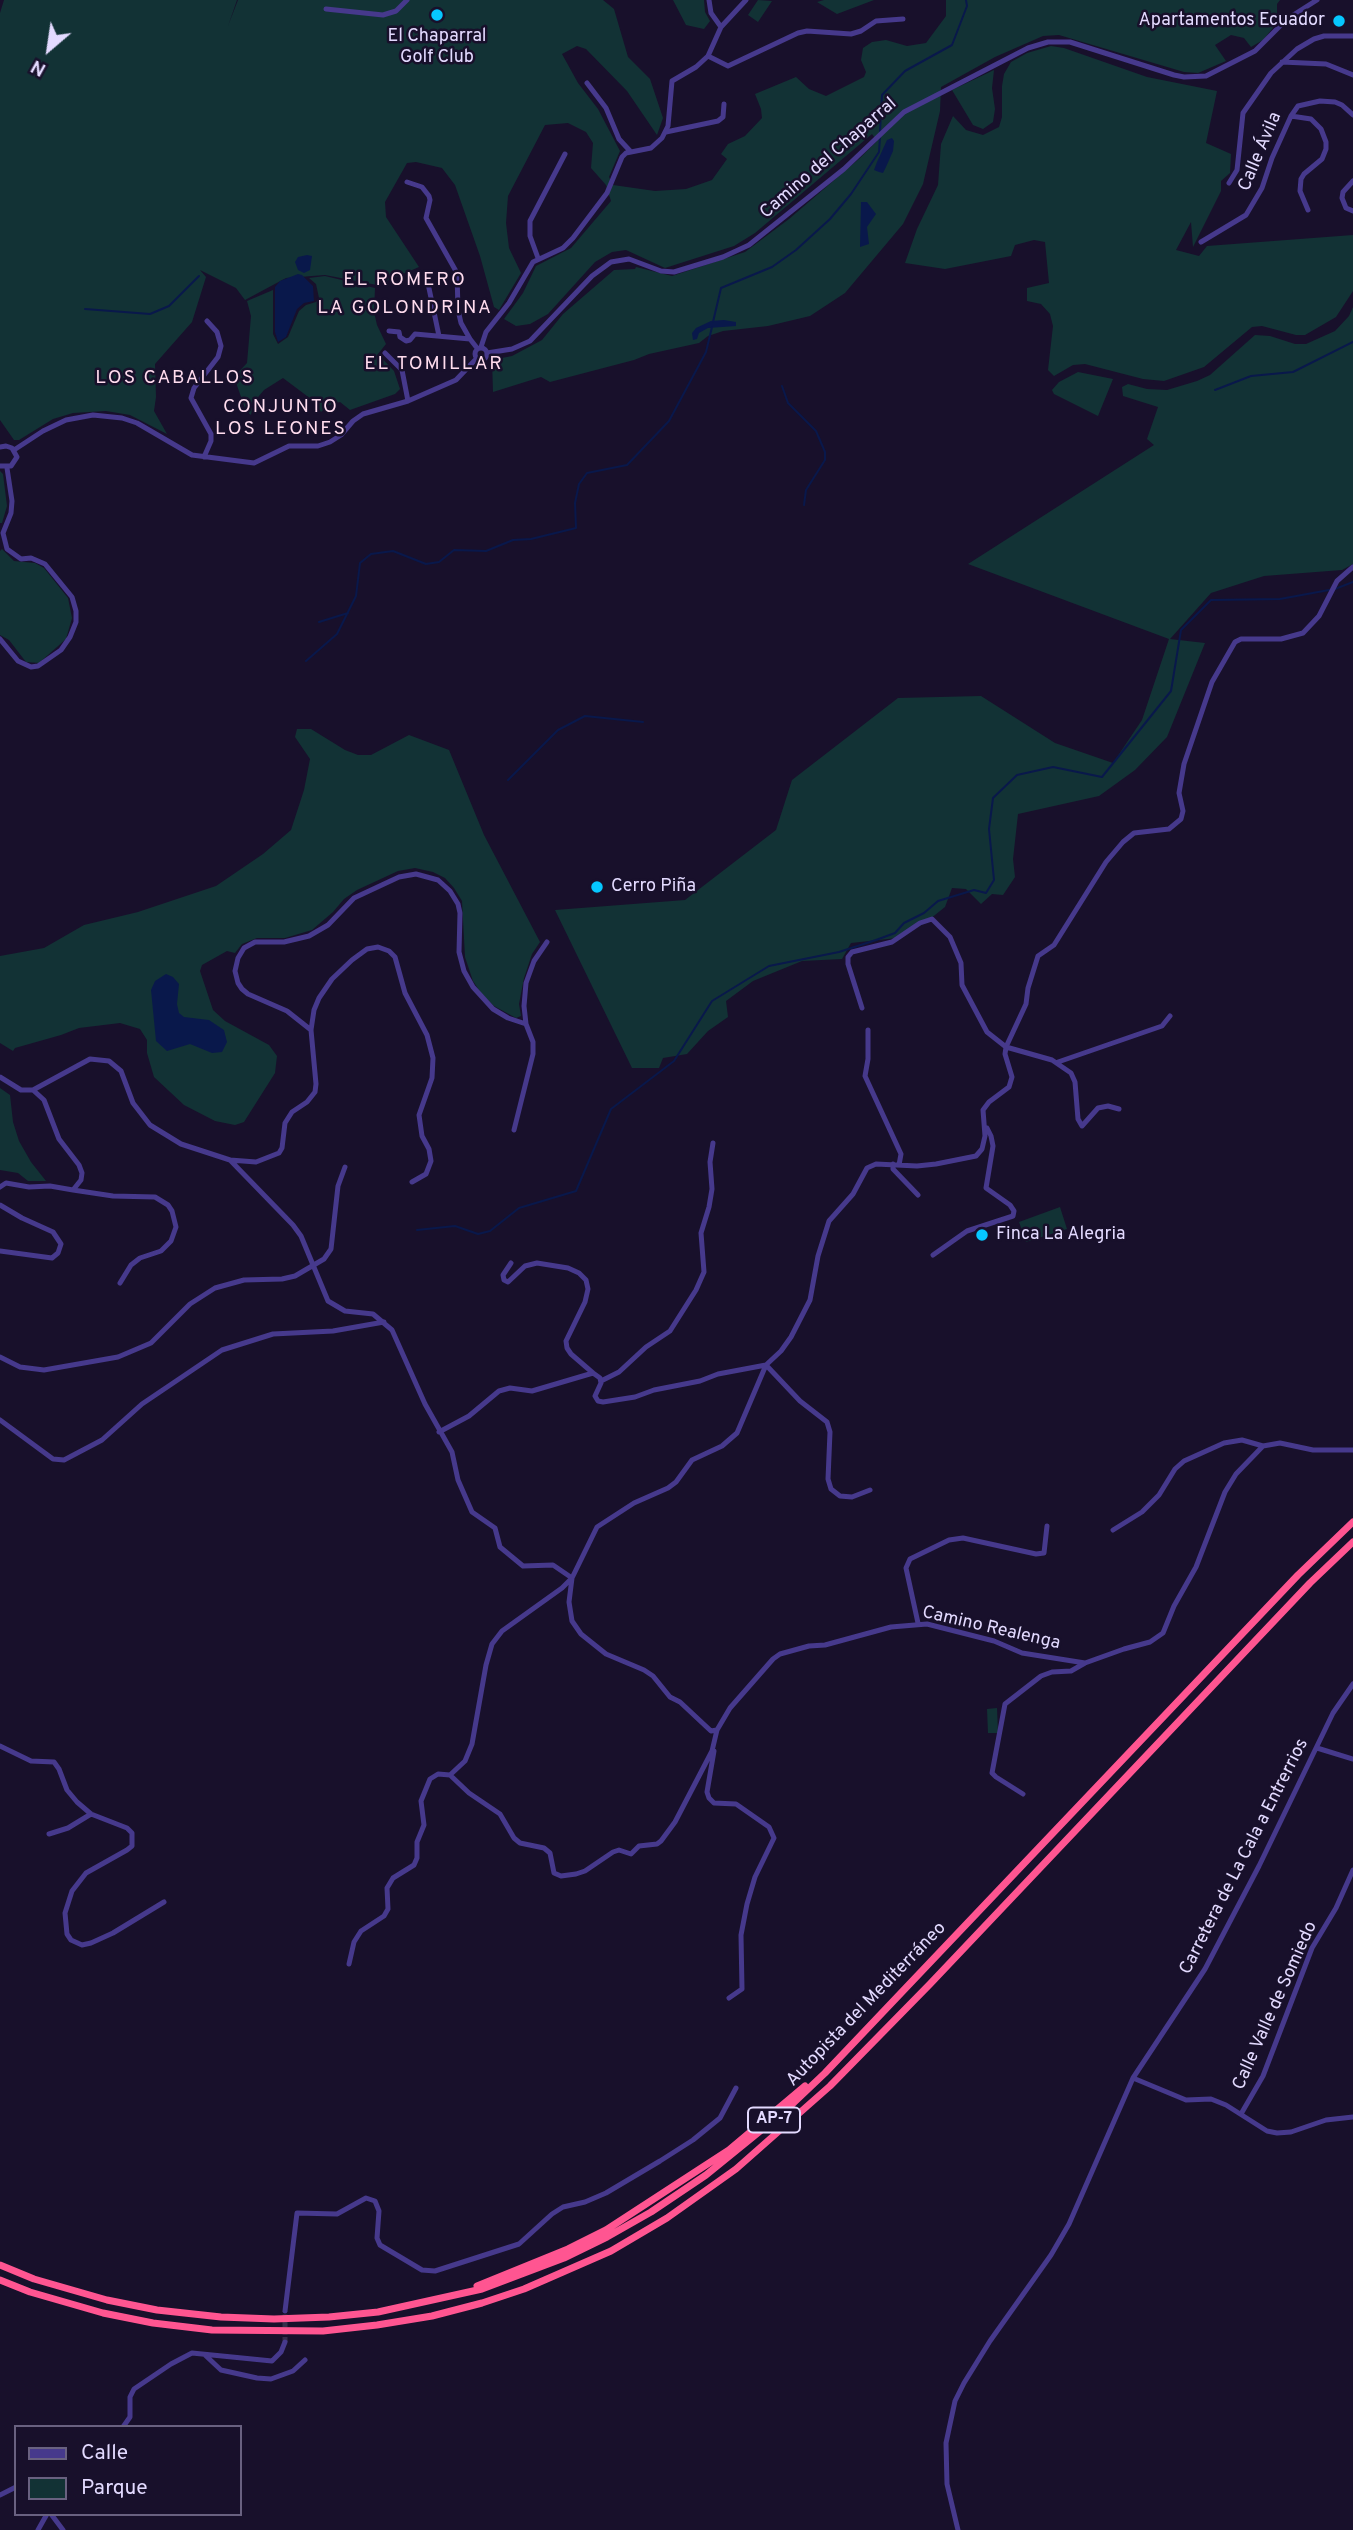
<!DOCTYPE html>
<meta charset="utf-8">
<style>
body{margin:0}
#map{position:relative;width:1353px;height:2530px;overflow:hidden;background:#18102b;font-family:Overpass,sans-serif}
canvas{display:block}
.legend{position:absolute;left:14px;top:2425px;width:228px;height:91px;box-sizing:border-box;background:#18102b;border:2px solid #696180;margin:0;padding:9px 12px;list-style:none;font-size:21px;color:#e3daff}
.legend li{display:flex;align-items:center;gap:14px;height:35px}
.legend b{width:35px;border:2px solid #696180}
.north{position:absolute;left:14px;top:14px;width:70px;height:70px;-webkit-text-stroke:5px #18102b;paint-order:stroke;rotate:209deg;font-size:19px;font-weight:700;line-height:28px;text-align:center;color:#e3daff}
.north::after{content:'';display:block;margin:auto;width:24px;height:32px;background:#e3daff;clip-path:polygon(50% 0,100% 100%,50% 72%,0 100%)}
</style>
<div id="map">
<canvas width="1353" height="2530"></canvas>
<ul class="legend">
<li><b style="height:9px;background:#46398c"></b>Calle</li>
<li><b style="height:19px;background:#123235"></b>Parque</li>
</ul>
<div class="north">N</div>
</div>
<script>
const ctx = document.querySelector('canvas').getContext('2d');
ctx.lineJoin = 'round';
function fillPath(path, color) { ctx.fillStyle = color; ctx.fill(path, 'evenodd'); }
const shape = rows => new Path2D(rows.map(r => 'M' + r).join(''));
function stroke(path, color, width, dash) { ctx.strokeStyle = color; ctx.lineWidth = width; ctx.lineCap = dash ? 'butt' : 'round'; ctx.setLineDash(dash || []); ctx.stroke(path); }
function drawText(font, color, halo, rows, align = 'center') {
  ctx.font = font + ' Overpass,sans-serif'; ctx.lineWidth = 5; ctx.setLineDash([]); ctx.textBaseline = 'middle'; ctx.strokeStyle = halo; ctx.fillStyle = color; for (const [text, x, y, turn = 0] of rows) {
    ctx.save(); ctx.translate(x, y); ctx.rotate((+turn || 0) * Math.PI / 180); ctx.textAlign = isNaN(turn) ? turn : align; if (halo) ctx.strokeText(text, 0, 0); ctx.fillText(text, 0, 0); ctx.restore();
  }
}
fillPath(shape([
 [4,0,237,0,228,26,238,0,603,0,614,9,628,57,650,79,663,118,657,135,627,91,586,49,577,46,562,54,578,83,598,109,620,151,609,177,613,185,655,191,686,189,712,180,727,159,721,154,728,144,745,136,762,118,761,109,755,94,796,77,809,89,826,96,864,77,866,72,861,60,863,48,872,42,886,40,907,46,926,43,946,16,946,0,1280,0,1277,4,1277,23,1263,40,1251,47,1244,38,1231,35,1215,45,1226,61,1198,73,1184,72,1059,35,1043,36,995,57,941,87,940,111,923,184,903,224,845,293,810,316,768,326,723,331,708,336,699,343,649,354,634,360,550,382,541,377,493,392,492,360,512,356,542,340,563,314,614,270,635,269,636,267,672,276,745,252,789,219,860,158,877,141,872,134,755,233,734,246,665,268,626,250,612,252,595,262,548,314,530,324,516,326,504,319,523,293,536,266,571,248,611,201,606,185,591,168,593,143,586,132,568,123,545,125,508,196,506,223,509,248,521,273,499,310,494,307,480,256,455,185,442,168,416,162,407,163,385,202,386,217,419,267,377,285,325,275,286,278,245,300,236,288,200,270,206,277,192,322,155,364,156,397,154,411,167,434,130,415,106,411,73,413,53,419,19,440,14,440,0,420,0,13],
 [673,0,704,0,705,12,710,21,704,29,686,25],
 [758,0,772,1,758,22,748,15],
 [824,0,874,0,837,14,817,2],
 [1051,46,1064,48,1147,77,1217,91,1206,143,1231,154,1230,173,1221,181,1221,191,1193,247,1191,222,1176,250,1199,256,1207,246,1353,235,1353,291,1336,317,1305,335,1296,335,1262,326,1252,327,1204,367,1164,381,1143,379,1085,364,1073,365,1054,376,1048,370,1053,326,1050,314,1041,304,1027,301,1027,288,1049,283,1045,242,1034,240,1015,245,1011,256,945,269,905,263,917,229,938,185,941,144,953,116,966,130,983,135,999,127,1002,117,1002,86,1004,74,1011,62,1027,53],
 [994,70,992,88,995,109,993,122,983,129,973,125,952,90],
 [325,276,375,288,374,312,377,325,386,344,378,354,394,371,400,389,395,394,350,410,340,402,329,405,321,412,311,399,283,378,264,390,253,403,251,415,246,411,234,377,247,363,251,316,247,301,273,290,273,334,278,344,288,337,299,311,306,305,316,302,319,298,316,284,309,278],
 [1353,307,1353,564,1342,570,1264,576,1211,593,1170,639,1205,643,1167,737,1135,770,1099,796,1018,814,1013,859,1015,877,1003,895,992,894,981,904,966,889,952,888,945,907,925,923,897,938,851,943,842,959,802,961,753,981,726,1001,728,1017,708,1031,687,1054,663,1058,659,1068,632,1068,555,910,685,900,776,830,792,780,898,698,981,696,1055,743,1113,763,1142,720,1169,639,968,564,1154,445,1147,439,1158,407,1123,396,1122,387,1128,384,1147,389,1167,390,1197,381,1210,375,1255,335,1270,336,1295,344,1306,344,1335,331,1349,316],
 [1078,372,1113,379,1098,416,1054,394,1052,390,1059,382],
 [0,471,3,474,7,506,2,523,0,523],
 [2,549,14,561,35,563,44,568,68,598,72,618,66,639,39,663,26,662,9,640,0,635,0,551],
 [297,729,311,729,345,750,358,755,371,755,409,735,449,750,484,835,540,942,532,954,524,978,519,1004,521,1016,516,1018,494,1006,481,993,473,981,465,957,462,901,454,888,445,878,433,872,415,868,398,871,357,890,344,899,333,912,312,930,285,938,257,938,242,944,235,953,227,951,202,965,200,971,213,1010,225,1021,269,1045,277,1056,275,1073,244,1122,235,1125,215,1121,184,1105,154,1077,147,1053,147,1040,140,1029,120,1023,79,1028,61,1035,15,1048,13,1051,0,1043,0,956,44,948,84,925,138,912,216,886,263,854,291,830,304,790,310,759,295,737],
 [0,1088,10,1095,13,1122,19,1141,31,1162,46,1181,28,1181,18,1173,0,1170],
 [1060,1207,1067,1229,1026,1242,1019,1222],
 [997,1708,998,1733,988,1733,987,1709]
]), '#123235');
fillPath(shape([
 [892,138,894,141,893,151,886,167,883,173,879,172,874,170,877,162,887,140],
 [861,202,867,202,876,214,867,227,869,244,860,247],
 [307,255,312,256,310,270,304,273,298,270,295,262,298,257],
 [298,274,302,275,313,286,314,301,304,303,297,309,286,337,278,342,275,332,275,287,280,281],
 [724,320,736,322,736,326,708,328,699,333,697,339,693,340,692,333,696,328,711,321],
 [166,974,173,977,179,984,177,1004,179,1013,184,1017,209,1020,224,1030,227,1042,222,1052,212,1053,190,1044,167,1051,156,1041,151,990,155,981]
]), '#09184b');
stroke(shape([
 [880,131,882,95,905,71,952,45,967,6,966,0],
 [85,309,150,314,169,306,199,276],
 [713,322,721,288,772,267,796,250,830,219,851,194,879,152,880,137],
 [782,386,788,403,816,431,825,452,825,460,806,490,804,505],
 [1215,390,1251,376,1293,372,1353,342],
 [1335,589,1353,582],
 [319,622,348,613],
 [306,661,337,634,356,596,360,563,371,554,393,551,426,564,439,562,454,550,486,551,513,540,531,539,576,528,575,503,579,484,587,473,627,465,669,421,706,352,712,327],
 [508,780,558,730,585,716,643,722],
 [417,1230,455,1226,478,1234,490,1231,519,1208,576,1191,611,1109,674,1061,712,1001,769,966,839,952,876,940,895,933,904,923,924,913,938,901,974,890,986,893,994,880,989,829,993,798,1017,775,1053,767,1102,777,1171,691,1181,630,1211,600,1280,599,1329,590]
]), '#09184b', 2);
stroke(shape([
 [285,2342,285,2311]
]), '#362e4b', 5, [5, 2.5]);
stroke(shape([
 [709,0,711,13,721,27],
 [326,9,383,15,396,11,407,0],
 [708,56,728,66,798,33,807,31,851,34,861,31,876,21,903,19],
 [1282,62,1326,64,1353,75],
 [587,83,606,108,619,139,631,152],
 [1291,116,1311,119,1321,129,1326,142,1326,149,1322,159,1304,174,1301,179,1300,191,1308,210],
 [666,132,718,121,723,117,724,104],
 [1353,181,1343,192,1342,198,1346,208,1353,211],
 [407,182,422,187,429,196,430,200,426,218,457,273,458,310,461,323,470,339],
 [1229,183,1237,170,1243,113,1271,73,1297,49,1314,39,1324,36,1353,36],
 [1201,242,1246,215,1262,188,1272,158,1291,116,1298,106,1320,101,1335,102,1342,105,1353,115],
 [538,258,530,236,530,221,565,154],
 [426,274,439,336],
 [389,331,399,332,400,337,406,341,410,340,415,334,470,339,477,348],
 [481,347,486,332,509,303,533,262,563,248,573,238,607,193,622,157,626,153,651,148,662,138,668,126,672,81,696,67,708,56,721,27,746,0],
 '475 354a6 6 0 1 1 12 0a6 6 0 1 1-12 0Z',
 [385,353,402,370,408,401],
 [487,353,512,349,530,341,592,276,611,262,629,259,661,271,674,272,723,257,749,245,844,169,904,112,1028,48,1048,42,1070,42,1174,75,1184,77,1206,76,1255,51,1287,19,1317,0],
 [0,447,6,446,12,448,17,457,11,466,0,466],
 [14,450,43,431,66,420,93,415,122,418,137,423,192,455,254,463,289,446,318,446,330,442,341,435,353,421,363,414,408,401,456,380,477,358],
 [204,457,211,441,211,434,191,398,194,388,218,357,221,346,217,332,207,321],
 [1353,567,1337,581,1319,616,1303,633,1281,639,1241,639,1235,642,1212,682,1184,764,1179,793,1183,811,1181,819,1169,829,1134,833,1123,842,1106,862,1054,945,1038,956,1028,988,1026,1004,1006,1047,1005,1054,1012,1077,1009,1087,989,1102,983,1110,985,1136,982,1149,976,1156,936,1164,917,1166,876,1164,867,1168,853,1194,829,1221,818,1256,810,1300,791,1337,781,1351,766,1365,737,1433,722,1446,692,1460,676,1482,668,1488,634,1503,597,1527,572,1578,569,1602,572,1621,581,1634,606,1654,644,1670,653,1676,670,1697,680,1702,711,1731,717,1730,730,1708,773,1659,780,1654,809,1646,825,1645,891,1627,927,1624,994,1641,1022,1653,1085,1663,1124,1649,1150,1642,1163,1633,1174,1606,1196,1567,1225,1492,1236,1474,1263,1446,1280,1443,1313,1450,1353,1450],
 [0,639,18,661,31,667,38,666,61,650,70,637,76,622,76,611,72,597,45,564,31,558,21,559,7,549,3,533,11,513,12,501,7,468],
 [862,1008,848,964,848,957,852,952,892,942,920,923,932,919,950,937,961,963,962,985,987,1032,1006,1047,1052,1060,1071,1073,1075,1082,1078,1119,1082,1126,1098,1108,1108,1106,1119,1109],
 [526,1024,524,1006,526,983,534,961,547,942],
 [311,1030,287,1011,248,994,242,989,238,983,235,971,238,958,244,948,255,942,284,942,309,936,328,925,354,898,399,877,416,874,438,880,450,891,458,904,460,913,459,952,464,971,473,987,493,1009,508,1018,526,1024,533,1042,533,1054,514,1130],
 [868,1030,868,1059,865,1076,901,1154,899,1165],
 [1058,1062,1162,1026,1170,1016],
 [0,1077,21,1090,33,1090,90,1059,109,1061,121,1071,133,1103,150,1125,181,1144,230,1160,293,1225,301,1236,328,1301,345,1311,373,1314,392,1330,425,1404,452,1452,458,1480,472,1512,495,1528,500,1547,523,1566,553,1565,572,1578,562,1588,502,1631,492,1644,486,1665,472,1744,465,1761,450,1775,438,1774,430,1779,421,1801,424,1825,417,1842,417,1858,414,1865,393,1878,387,1888,388,1909,384,1916,361,1931,354,1942,349,1964],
 [230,1160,256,1162,279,1153,282,1148,285,1123,292,1112,307,1102,315,1092,316,1084,311,1030,314,1010,319,998,332,979,352,960,367,949,378,947,389,951,395,957,405,993,427,1035,433,1058,432,1078,419,1115,422,1136,429,1149,431,1161,426,1174,412,1182],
 [893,1164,893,1169,918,1195],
 [0,1187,6,1183,29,1187,50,1186,73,1190,81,1180,82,1173,79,1165,59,1139,44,1100,33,1090],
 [73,1190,113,1196,155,1197,168,1205,172,1211,176,1227,171,1241,161,1251,140,1258,131,1265,120,1283],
 [0,1205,22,1218,53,1232,61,1244,58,1253,52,1258,0,1251],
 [933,1255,967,1231,1013,1216,1014,1211,1010,1205,986,1188,993,1146,991,1136,987,1128],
 [511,1263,503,1275,504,1280,508,1282,525,1266,537,1263,568,1268,579,1273,586,1280,588,1289,585,1302,566,1341,567,1348,571,1354,593,1373],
 [0,1357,20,1367,44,1370,118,1357,151,1343,190,1304,215,1288,244,1280,282,1279,295,1276,324,1259,331,1249,338,1186,345,1167],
 [601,1381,619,1372,646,1347,670,1331,696,1290,704,1272,701,1233,709,1207,712,1189,710,1162,713,1143],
 [0,1420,53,1459,64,1460,102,1440,142,1404,222,1350,273,1334,333,1331,384,1322],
 [439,1432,469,1416,499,1391,510,1388,532,1391,593,1373,600,1378,601,1383,595,1396,598,1401,603,1402,635,1397,654,1390,700,1381,718,1374,766,1365,800,1401,827,1422,830,1432,828,1479,831,1489,840,1496,852,1497,870,1490],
 [1113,1530,1142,1512,1159,1495,1175,1469,1184,1461,1224,1443,1242,1440,1263,1446],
 [918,1623,906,1568,910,1559,949,1540,963,1538,1036,1554,1044,1553,1047,1526],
 [0,1746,31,1761,54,1762,59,1769,67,1790,77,1802,91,1814,127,1828,132,1833,132,1846,127,1850,86,1873,72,1891,65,1913,67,1934,71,1940,82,1945,91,1943,113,1933,164,1902],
 [1317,1748,1353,1759],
 [714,1751,707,1792,709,1798,714,1803,736,1804,769,1827,774,1838,755,1877,747,1904,741,1935,742,1989,729,1998],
 [450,1775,469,1793,500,1814,514,1838,520,1843,544,1848,550,1853,554,1873,561,1876,576,1874,585,1871,613,1852,619,1850,631,1854,639,1846,657,1844,661,1841,675,1822,712,1751,717,1730],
 [1023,1794,996,1777,992,1773,1005,1704,1041,1676,1052,1672,1071,1671,1085,1663],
 [49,1834,68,1828,91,1814],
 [1133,2078,1186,2100,1211,2099,1226,2105,1267,2131,1277,2133,1291,2132,1326,2120,1353,2117],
 [1241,2114,1263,2076,1312,1948,1336,1908,1353,1870],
 [285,2311,297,2213,337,2214,366,2198,375,2201,379,2211,377,2238,380,2245,422,2270,435,2271,519,2244,552,2214,563,2207,585,2202,606,2193,660,2161,693,2140,720,2118,736,2088],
 [205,2355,221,2370,257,2378,271,2379,293,2371,305,2360],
 [123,2427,130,2417,130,2397,134,2389,171,2364,192,2353,272,2361,281,2352,285,2342],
 [0,2495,16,2487],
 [51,2514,63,2530],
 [38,2530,47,2514],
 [958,2530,947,2484,946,2443,955,2401,964,2383,990,2341,1051,2255,1069,2224,1133,2078,1205,1969,1259,1866,1333,1713,1353,1684]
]), '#46398c', 5);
stroke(shape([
 [0,2265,34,2279,107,2300,157,2310,221,2317,274,2319,329,2317,378,2312,482,2289,564,2258,607,2237,651,2212,706,2175,786,2110,825,2073,1298,1575,1353,1522],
 [0,2280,30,2292,103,2313,153,2323,212,2330,323,2331,377,2325,432,2316,482,2303,524,2289,611,2251,667,2218,736,2169,830,2086,930,1984,1310,1583,1353,1542],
 [477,2286,568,2249,606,2230,729,2150,805,2086]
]), '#ff5591', 7);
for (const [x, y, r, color] of [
 [437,15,7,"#06c7ff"],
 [1339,21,7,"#06c7ff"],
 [597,887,7,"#06c7ff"],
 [982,1235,7,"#06c7ff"]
]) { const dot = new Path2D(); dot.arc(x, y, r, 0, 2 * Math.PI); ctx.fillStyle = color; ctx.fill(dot); stroke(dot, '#18102b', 2.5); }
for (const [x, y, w] of [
 [774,2120,52]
]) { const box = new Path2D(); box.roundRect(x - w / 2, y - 12.5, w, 25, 5); ctx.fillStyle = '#18102b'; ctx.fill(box); stroke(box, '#e3daff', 2); }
drawText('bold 16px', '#e3daff', null, [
 ["AP-7",774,2120]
]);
drawText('18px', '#e3daff', '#18102b', [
 ["Apartamentos Ecuador",1325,21,"right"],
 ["El Chaparral",437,37,"center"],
 ["Golf Club",437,58,"center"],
 ["Cerro Piña",611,887],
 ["Finca La Alegria",996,1235]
], 'left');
drawText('18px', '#e3daff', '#18102b', [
 ["Calle Ávila",1261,152,-67],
 ["Camino del Chaparral",829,159,-41],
 ["Camino Realenga",991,1629,13],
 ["Carretera de La Cala a Entrerrios",1245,1857,-63],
 ["Autopista del Mediterráneo",867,2005,-46],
 ["Calle Valle de Somiedo",1276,2006,-66]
]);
ctx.letterSpacing = '2px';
drawText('19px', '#ffdcee', '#18102b', [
 ["EL ROMERO",405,281],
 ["LA GOLONDRINA",405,309],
 ["EL TOMILLAR",434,365],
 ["LOS CABALLOS",175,379],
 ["CONJUNTO",281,408],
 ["LOS LEONES",281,430]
]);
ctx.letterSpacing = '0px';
</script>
